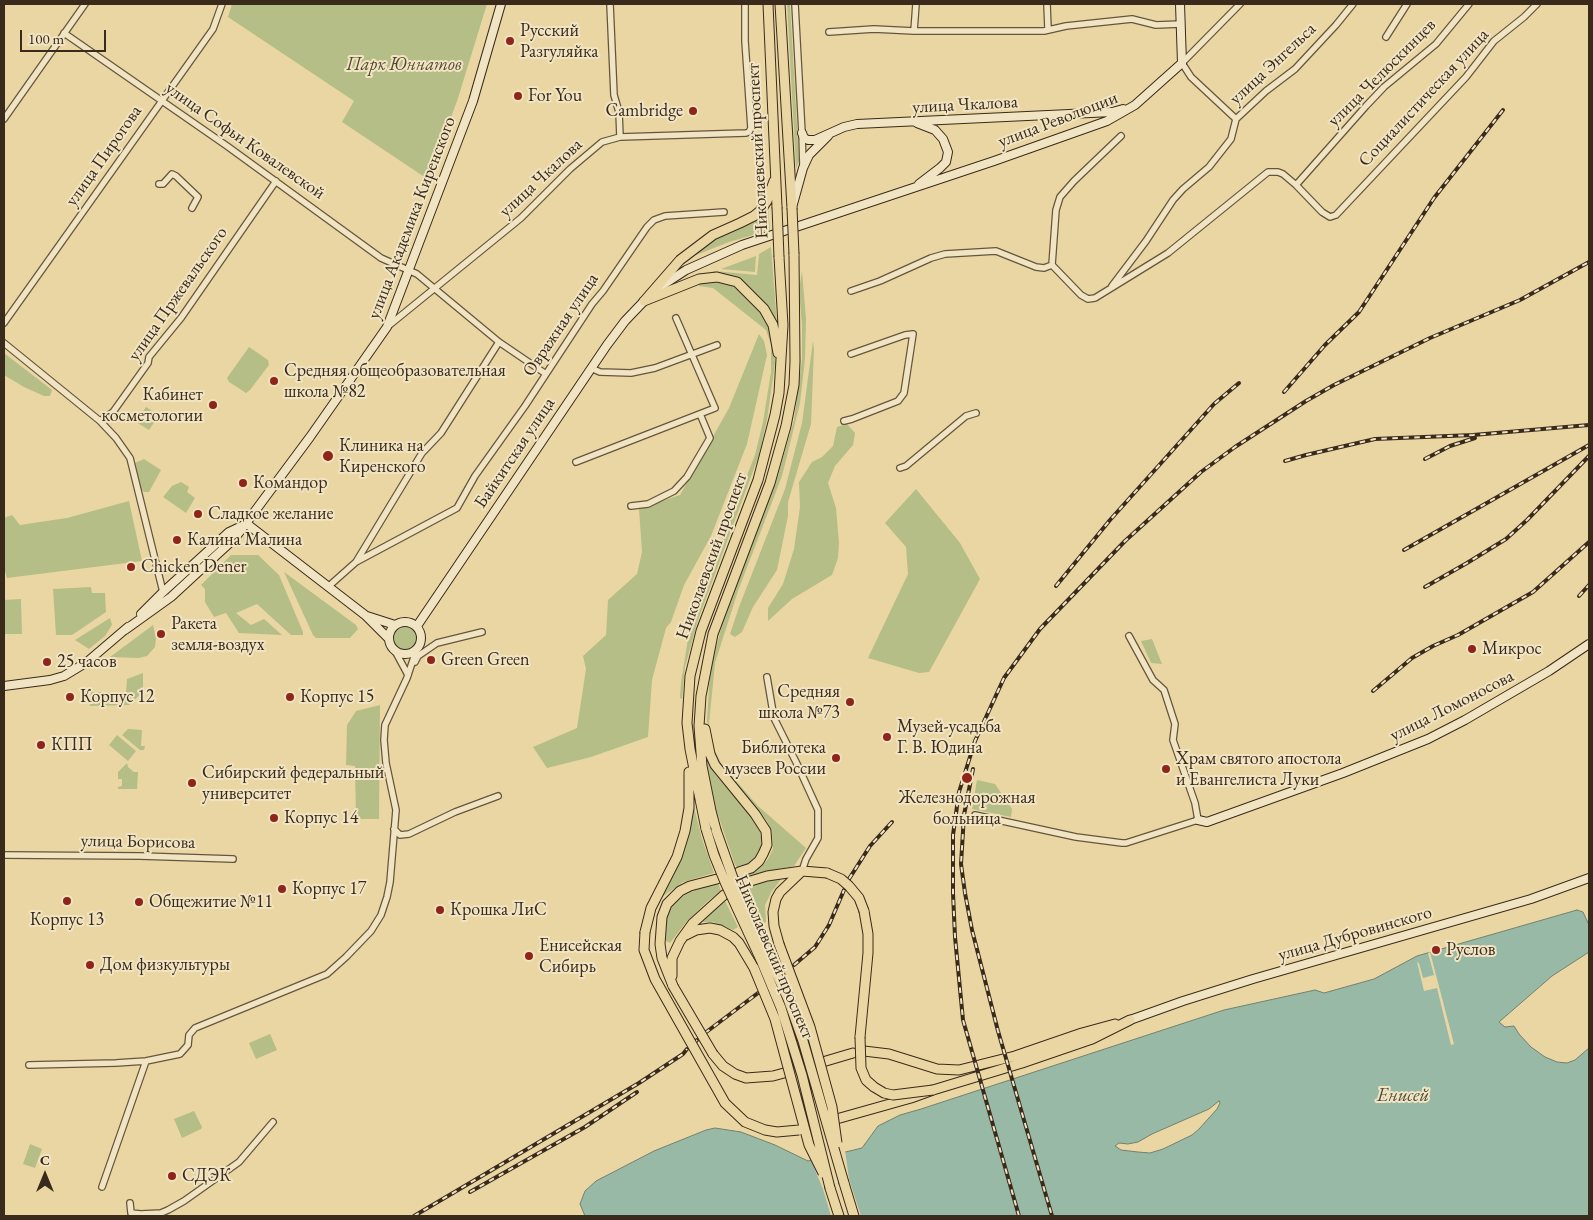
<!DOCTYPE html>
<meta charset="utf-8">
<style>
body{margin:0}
#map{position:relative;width:1593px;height:1220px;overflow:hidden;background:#ead6a3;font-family:"EB Garamond",serif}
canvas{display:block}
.frame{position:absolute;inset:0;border:5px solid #392a1b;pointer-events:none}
.north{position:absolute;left:20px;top:1150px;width:50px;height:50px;-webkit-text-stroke:4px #f1e4c3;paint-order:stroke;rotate:0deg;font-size:14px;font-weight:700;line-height:20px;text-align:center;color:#392a1b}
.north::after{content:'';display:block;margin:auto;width:18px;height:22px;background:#392a1b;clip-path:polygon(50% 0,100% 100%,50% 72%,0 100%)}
.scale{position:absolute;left:20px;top:30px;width:86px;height:22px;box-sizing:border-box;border:2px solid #392a1b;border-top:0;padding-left:6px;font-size:15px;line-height:18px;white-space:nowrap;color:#392a1b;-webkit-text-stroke:4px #f1e4c3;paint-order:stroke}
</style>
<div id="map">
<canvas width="1593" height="1220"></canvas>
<div class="frame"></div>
<div class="north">С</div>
<div class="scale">100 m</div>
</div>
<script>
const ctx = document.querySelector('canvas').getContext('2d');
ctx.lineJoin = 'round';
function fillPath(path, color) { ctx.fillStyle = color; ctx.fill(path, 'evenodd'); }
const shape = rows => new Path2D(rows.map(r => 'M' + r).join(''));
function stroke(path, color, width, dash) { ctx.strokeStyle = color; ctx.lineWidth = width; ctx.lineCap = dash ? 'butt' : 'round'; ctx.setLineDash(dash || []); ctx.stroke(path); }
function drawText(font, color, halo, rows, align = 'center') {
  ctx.font = font + ' "EB Garamond",serif'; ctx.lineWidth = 4; ctx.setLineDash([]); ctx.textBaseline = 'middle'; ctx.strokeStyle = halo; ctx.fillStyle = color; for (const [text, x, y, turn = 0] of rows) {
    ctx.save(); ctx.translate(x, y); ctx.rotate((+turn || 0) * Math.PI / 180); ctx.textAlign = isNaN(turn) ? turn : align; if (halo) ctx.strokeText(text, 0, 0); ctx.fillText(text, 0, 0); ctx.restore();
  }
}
fillPath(shape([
 [232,4,487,4,458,98,429,180,342,122,354,101,228,17],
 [787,4,790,4,799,161,796,168],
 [768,204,770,230,729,242,686,259,700,247],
 [771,247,777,324,761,299,741,281,722,274,711,273,714,271,757,275,759,254],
 [756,256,755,272,721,269],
 [802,271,806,319,805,359,800,403,782,476,738,591,715,663,709,724,715,751,722,765,758,806,806,848,794,866,761,873,740,880,739,877,752,872,762,866,768,859,773,849,772,832,767,821,723,770,715,755,707,721,709,686,711,667,722,625,778,475,794,420,802,359,802,325,799,290],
 [718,281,727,282,735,286,768,319,773,330,775,363,767,420,759,455,698,620,685,667,682,699,680,698,681,683,690,626,696,605,755,455,763,422,771,372,771,345,766,330,713,288,699,286,698,282],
 [759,334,764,341,767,355,747,444,711,536,684,585,671,622,666,628,652,680,648,737,591,757,547,768,533,747,577,728,586,669,583,656,606,635,608,600,637,574,642,552,639,509,680,495,729,408],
 [813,341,814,350,811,424,788,502,788,516,777,570,753,607,742,632,735,637,730,634,739,607,785,489,802,423],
 [249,347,268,360,269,365,250,390,246,393,229,382,227,378],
 [4,353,52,390,50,396,44,396,24,387,4,375],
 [146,407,159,415,149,430,136,422],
 [847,424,855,433,853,445,835,466,828,483,836,508,839,543,838,558,832,575,792,599,768,621,768,608,783,584,794,549,800,507,799,482,812,462,822,457,833,446,837,427],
 [144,459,161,470,149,492,144,492,140,488,135,463],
 [181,482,189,487,187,492,195,498,186,513,163,497,172,486],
 [916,489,960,543,980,579,929,672,919,673,868,658,908,574,906,547,885,523],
 [129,501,142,561,7,578,4,568,4,518,12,515,20,525,67,518],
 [231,555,258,555,279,575,303,632,303,635,291,635,257,604,236,613,251,625,264,619,282,635,239,633,226,613,214,617,205,602,205,589,201,585],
 [284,572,356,625,358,629,350,638,316,638,313,635],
 [91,587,92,593,105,593,106,612,72,635,56,635,53,589],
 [21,599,22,634,4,634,4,600],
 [110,618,112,625,105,636,89,649,75,640],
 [153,625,156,638,155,647,147,656,139,658,110,657],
 '392 638a13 13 0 1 1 26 0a13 13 0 1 1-26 0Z',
 [1152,639,1162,664,1151,663,1141,641],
 [143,673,143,692,129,705,90,706,91,692,126,692,127,679],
 [380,705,379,819,356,819,355,766,346,765,347,725,356,711],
 [128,729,142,730,141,746,145,746,144,750,140,750,122,735],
 [117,735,136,751,128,761,109,745],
 [706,757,716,775,756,821,760,828,762,846,758,855,751,862,738,868,735,865,712,797],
 [127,763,128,767,134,772,138,772,137,789,118,789,118,787,122,786,122,779,118,779,118,772],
 [977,780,995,784,1012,809,1011,817,972,809],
 [694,807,702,839,714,873,683,882,662,897,679,863,688,835],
 [783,877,772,891,765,905,766,922,762,925,745,888,771,879],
 [718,883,721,891,708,901,687,921,670,943,666,941,665,924,667,914,673,905,683,896,695,890],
 [724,899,738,927,733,930,713,922,700,922],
 [270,1034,277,1050,256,1059,249,1043],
 [194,1111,202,1127,201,1129,182,1138,174,1119],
 [30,1144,42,1149,35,1168,23,1164]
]), '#b5be86');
const water = shape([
 [1577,910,1583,912,1589,925,1589,952,1552,976,1499,1022,1505,1027,1514,1026,1519,1034,1531,1047,1545,1057,1557,1062,1567,1063,1575,1060,1589,1048,1589,1216,585,1216,580,1204,585,1191,596,1181,654,1151,706,1130,715,1128,741,1132,775,1145,808,1161,862,1148,878,1126,900,1115,921,1109,1224,1010,1315,990,1324,993,1374,979,1417,956,1577,910],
 [1219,1101,1220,1103,1217,1109,1199,1129,1192,1135,1163,1149,1150,1153,1138,1152,1121,1150,1115,1146,1119,1143,1128,1144,1138,1142,1152,1134,1209,1109,1219,1101]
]);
fillPath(water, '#98b9a5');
stroke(water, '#72806e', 1);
fillPath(shape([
 [1430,952,1454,1044,1451,1045,1437,988,1424,991,1417,962,1419,963,1423,978,1434,975,1428,953],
 [845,1150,849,1179,861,1216,831,1216,823,1189,810,1158]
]), '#ead6a3');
const street = shape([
 [610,4,614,95,619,112,620,137],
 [795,4,802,133,803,166],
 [1047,4,1048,29],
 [914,31,916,4],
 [829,32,874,29,914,31,1044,31,1066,26,1132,19,1156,25,1181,24],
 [64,33,227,146,381,258,417,274,499,342,546,374],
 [1386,37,1407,4],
 [4,119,85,4],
 [1236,119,1191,77,1182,63,1240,4],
 [1121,136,1074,181,1060,197,1056,210,1052,265,1081,295,1088,299,1095,298,1168,253,1268,172,1278,172,1283,174,1296,185,1322,212,1330,217,1336,215,1466,77,1494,41,1524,17,1537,4],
 [159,184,163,184,172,174,176,176,198,197,192,208],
 [1296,185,1366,106,1384,87,1436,44,1469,4],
 [1112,286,1146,241,1173,200,1183,189,1209,167,1231,139,1236,119,1266,91,1295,69,1336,25,1353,4],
 [851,291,880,281,931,258,945,254,996,251,1036,267,1044,268,1052,265],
 [4,323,213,29,222,4],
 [387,327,521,218,570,169,602,142,620,137,746,133,749,132,751,128,745,41,745,4],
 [4,343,100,421,116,438,130,458,163,592],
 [591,368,600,372,631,373,655,368,717,345],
 [100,421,113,412,148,363,149,357,181,318,276,181],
 [844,421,852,419,898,401,904,393,913,334,905,335,851,354],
 [576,462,715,408,676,318],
 [900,468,906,466,966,416,976,413],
 [631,506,648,504,674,491,687,477,710,438,700,414],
 [356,562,422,453,441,433,499,342],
 [329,586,356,562,457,508,475,476,525,406,592,304,603,291,647,227,654,220,665,216,724,212],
 [394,649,408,675],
 [415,662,418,656,437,643,482,632],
 [767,677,774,718,797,764,818,810,818,838,806,859,802,871],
 [975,815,1076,837,1122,843,1126,843,1198,820,1195,803,1173,740,1175,724,1164,690,1153,680,1129,636],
 [394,829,400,835,409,834,455,812,498,796],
 [4,855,140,856,233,859],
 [29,1065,116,1063,146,1061],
 [102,1187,146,1061,180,1054,188,1045,189,1035,195,1028,327,974,346,957,371,931,381,915,387,897,390,882,396,810,386,763,384,740,385,725,407,678,416,651],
 [130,1203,131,1213,141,1214,161,1213,168,1210,184,1201,239,1162,273,1122]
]);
const secondary = shape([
 [917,123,935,130,943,139,948,152,946,162,940,168,919,184],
 [802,133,804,138,808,140,815,140,844,127,857,124,1112,112,1123,109],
 [793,204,803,168,809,155,828,136],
 [660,287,686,270,742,245,994,161,1107,121,1135,105,1182,63,1180,4],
 [247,524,365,615,389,639],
 [141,614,163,592,229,532,246,524],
 [367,616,395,625],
 '389 638a16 16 0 1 1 32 0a16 16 0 1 1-32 0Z',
 [417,626,607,345,625,321,647,298],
 [125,630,171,597,235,538,310,437,387,327,473,101,501,4],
 [4,686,50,680,64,676,87,662,128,627],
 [1198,820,1207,822,1343,773,1428,739,1465,720,1549,671,1589,644],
 [1130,1020,1183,1001,1253,979,1531,899,1589,878]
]);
const primary = shape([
 [768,4,777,207],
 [780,4,792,208],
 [646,299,680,260,713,235,740,223,754,216,760,211,767,201,774,181],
 [644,301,699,279,717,277,737,282,764,309,773,325,778,353],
 [705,729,710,754,715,765,755,814,766,831,767,845,763,854,759,861,751,868,739,872],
 [706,829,690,749,687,723,690,676,701,631,758,480,775,415,779,393,783,325,779,257],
 [716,830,711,811,702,766,699,726,701,696,713,634,770,483,786,426,794,385,795,361,794,254],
 [744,883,767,876,802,871],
 [645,932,651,908,677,857,685,831,689,808,689,772],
 [686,935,696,930,710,928,720,930,733,937,739,943,754,968],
 [779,944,774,926,773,912,776,899,780,892,802,871,827,873],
 [672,976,672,958,680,941,693,923,724,895],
 [673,986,662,958,660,944,662,917,667,904,680,891,690,886,717,879],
 [860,1037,868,953,868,934,864,911],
 [864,1051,889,1054,937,1069,959,1070,1015,1056,1082,1033,1115,1024],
 [713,1054,723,1066,735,1074,746,1078,773,1076,784,1073],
 [826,1061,853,1053],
 [840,1118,911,1098,933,1090,1022,1063,1092,1039,1130,1020],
 [844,1183,854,1216],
 [830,1188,839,1216]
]);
stroke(street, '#65553d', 8);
stroke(secondary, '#392a1b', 10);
stroke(primary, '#392a1b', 11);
stroke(street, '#f1e4c3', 5.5);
stroke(secondary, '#f1e4c3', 8);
stroke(primary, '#ead6a3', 9);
const rail = shape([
 [1284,392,1325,345,1359,312,1434,198,1503,110],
 [1425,459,1450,446,1475,438],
 [1285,461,1306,455,1375,439,1473,435,1589,425],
 [1404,550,1589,445],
 [1056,586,1110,520,1214,404,1239,383],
 [1425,587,1467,563,1506,539,1527,520,1589,456],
 [1579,596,1589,585],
 [1373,691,1412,658,1433,646,1458,635,1533,592,1589,542],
 [973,769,964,815,961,864,965,893,972,930,998,1031,1052,1216],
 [849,879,870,846,892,822],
 [794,965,815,947,829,925,844,890],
 [705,1033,758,993],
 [694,1043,697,1040],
 [470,1192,585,1127,637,1092],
 [414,1216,639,1083,683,1054,687,1049],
 [1019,1216,963,1020,955,937,953,893,953,835,959,792,975,741,1004,678,1040,629,1125,541,1201,472,1235,447,1306,401,1334,385,1430,338,1520,300,1589,262]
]);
stroke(rail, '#392a1b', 4);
stroke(rail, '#f1e4c3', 2, [5.5]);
const primaryBridge = shape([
 [777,207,779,257],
 [792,208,794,254],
 [706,829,714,855,725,882,761,960,781,1008,802,1075,830,1188],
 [716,830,734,881,788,999,803,1041,844,1183],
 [827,873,841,879,849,886,859,898,864,911],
 [645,932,644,950,655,979,725,1103,745,1122,765,1130,777,1132,799,1130],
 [779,944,810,1027,832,1107,837,1143],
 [754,968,775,1019,809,1145,823,1173],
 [673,986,713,1054],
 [860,1037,861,1068,866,1080,874,1087,884,1093,893,1095,933,1090]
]);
stroke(primaryBridge, '#392a1b', 11, []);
stroke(primaryBridge, '#ead6a3', 9);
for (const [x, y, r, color] of [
 [510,41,5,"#8f2418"],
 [518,96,5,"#8f2418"],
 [693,111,5,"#8f2418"],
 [274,381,5,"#8f2418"],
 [213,405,5,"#8f2418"],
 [328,456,6,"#8f2418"],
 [243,483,5,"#8f2418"],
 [198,514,5,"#8f2418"],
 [177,540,5,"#8f2418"],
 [131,567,5,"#8f2418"],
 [161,634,5,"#8f2418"],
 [1472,649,5,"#8f2418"],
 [431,660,5,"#8f2418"],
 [47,662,5,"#8f2418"],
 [70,697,5,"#8f2418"],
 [290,697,5,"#8f2418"],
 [850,702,5,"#8f2418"],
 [887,737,5,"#8f2418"],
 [41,745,5,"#8f2418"],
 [836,758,5,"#8f2418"],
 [1166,769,5,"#8f2418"],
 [967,778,6,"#8f2418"],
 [192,783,5,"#8f2418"],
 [274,818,5,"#8f2418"],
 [282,889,5,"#8f2418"],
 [67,901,5,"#8f2418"],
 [139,902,5,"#8f2418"],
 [440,910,5,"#8f2418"],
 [1436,950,5,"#8f2418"],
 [529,956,5,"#8f2418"],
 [90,965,5,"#8f2418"],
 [172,1176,5,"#8f2418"]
]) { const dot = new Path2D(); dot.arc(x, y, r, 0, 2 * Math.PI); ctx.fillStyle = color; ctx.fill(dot); stroke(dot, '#f1e4c3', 2); }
drawText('18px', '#392a1b', '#f1e4c3', [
 ["Русский",520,31],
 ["Разгуляйка",520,52],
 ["For You",528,96],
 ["Cambridge",683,111,"right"],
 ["Средняя общеобразовательная",284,371],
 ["школа №82",284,392],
 ["Кабинет",203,395,"right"],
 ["косметологии",203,416,"right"],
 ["Клиника на",339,446],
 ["Киренского",339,467],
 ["Командор",253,483],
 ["Сладкое желание",208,514],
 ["Калина Малина",187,540],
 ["Chicken Dener",141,567],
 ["Ракета",171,624],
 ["земля-воздух",171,645],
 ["Микрос",1482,649],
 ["Green Green",441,660],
 ["25 часов",57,662],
 ["Средняя",840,692,"right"],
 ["школа №73",840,713,"right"],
 ["Корпус 12",80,697],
 ["Корпус 15",300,697],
 ["Музей-усадьба",897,727],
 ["Г. В. Юдина",897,748],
 ["КПП",51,745],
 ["Библиотека",826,748,"right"],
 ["музеев России",826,769,"right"],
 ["Храм святого апостола",1176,759],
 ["и Евангелиста Луки",1176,780],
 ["Сибирский федеральный",202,773],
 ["университет",202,794],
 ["Железнодорожная",967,798,"center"],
 ["больница",967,819,"center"],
 ["Корпус 14",284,818],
 ["Корпус 17",292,889],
 ["Общежитие №11",149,902],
 ["Крошка ЛиС",450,910],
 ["Корпус 13",67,920,"center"],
 ["Енисейская",539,946],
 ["Сибирь",539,967],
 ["Руслов",1446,950],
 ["Дом физкультуры",100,965],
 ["СДЭК",182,1176]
], 'left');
drawText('18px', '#392a1b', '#f1e4c3', [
 ["улица Энгельса",1273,64,-43],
 ["улица Челюскинцев",1382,73,-45],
 ["Социалистическая улица",1424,98,-47],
 ["улица Чкалова",965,105,-3],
 ["улица Революции",1058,120,-21],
 ["улица Софьи Ковалевской",245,141,35],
 ["Николаевский проспект",758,151,-93],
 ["улица Пирогова",104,156,-55],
 ["улица Чкалова",541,178,-43],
 ["улица Академика Киренского",412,218,-69],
 ["улица Пржевальского",178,294,-55],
 ["Овражная улица",561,325,-56],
 ["Байкитская улица",515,453,-56],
 ["Николаевский проспект",712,556,-70],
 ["улица Ломоносова",1452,706,-27],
 ["улица Борисова",138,842,1],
 ["улица Дубровинского",1355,934,-16],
 ["Николаевский проспект",774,957,67]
]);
drawText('italic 18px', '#524830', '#f1e4c3', [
 ["Парк Юннатов",404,65]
]);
drawText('italic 19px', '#514e3e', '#f1e4c3', [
 ["Енисей",1403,1096]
]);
</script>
